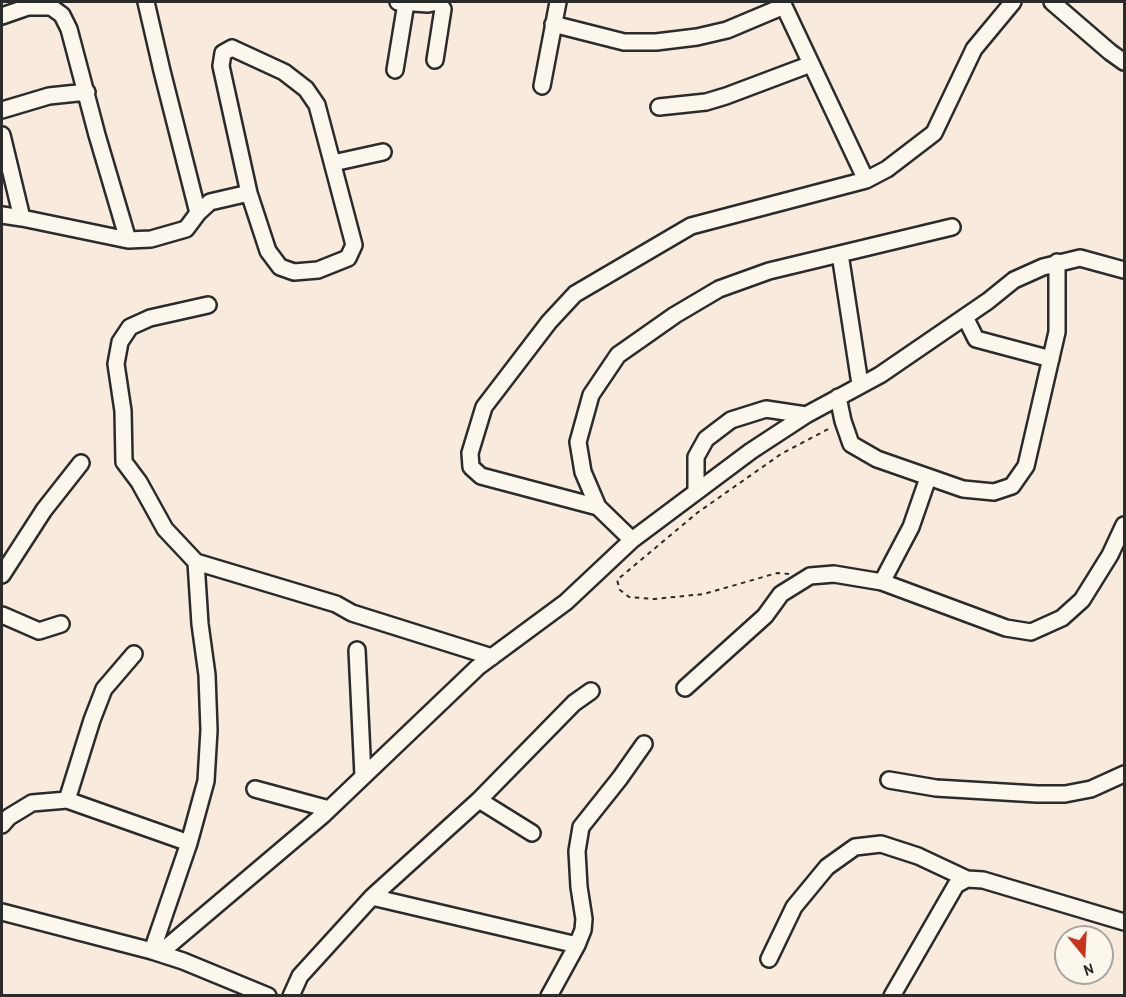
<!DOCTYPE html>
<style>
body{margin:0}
#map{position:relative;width:1126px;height:997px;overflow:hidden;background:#f8ebdd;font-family:"Patrick Hand",sans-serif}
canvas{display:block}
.frame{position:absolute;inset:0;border:3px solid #2b2b2b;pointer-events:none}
.north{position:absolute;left:1054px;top:925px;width:60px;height:60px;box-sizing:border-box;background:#fbf7ec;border:2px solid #a8a59f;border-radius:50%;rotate:162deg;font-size:16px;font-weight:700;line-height:24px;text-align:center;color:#2b2b2b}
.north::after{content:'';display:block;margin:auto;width:21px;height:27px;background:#c8321e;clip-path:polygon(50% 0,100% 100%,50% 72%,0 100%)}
</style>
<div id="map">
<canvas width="1126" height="997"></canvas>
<div class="frame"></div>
<div class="north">N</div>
</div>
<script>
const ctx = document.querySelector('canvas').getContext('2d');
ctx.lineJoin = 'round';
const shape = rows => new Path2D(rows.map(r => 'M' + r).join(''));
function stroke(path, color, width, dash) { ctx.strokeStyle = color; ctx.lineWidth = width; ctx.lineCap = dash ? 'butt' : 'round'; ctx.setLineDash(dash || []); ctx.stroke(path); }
const minor = shape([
 [146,2,162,71,198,213],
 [398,2,428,4,438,2,443,9,435,60],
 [782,2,866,180],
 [1052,2,1110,52,1124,62],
 [2,16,28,7,51,7,62,15,69,29,97,135,128,240],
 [553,24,624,42,656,42,697,37,727,30,784,6],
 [232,48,284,72,306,89,317,105,354,245,348,258,318,270,294,272,280,267,268,251,249,193,221,66,223,53,232,48],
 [395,70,406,3],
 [542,86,558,2],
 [659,107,706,102,726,96,811,64],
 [2,110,49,96,87,92],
 [2,135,22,218],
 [333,163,383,152],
 [2,215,22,218,128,240,151,239,186,229,198,213,210,202,249,193],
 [840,254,860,384],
 [965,317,976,339,1051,359],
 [838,397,843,421,851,444,877,459,963,489,994,492,1012,486,1026,466,1057,332,1057,262],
 [696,492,696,457,706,439,731,420,766,409,806,415],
 [598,507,481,476,471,467,470,453,484,407,549,322,575,294,691,226,866,180,887,169,934,133,974,49,1013,2],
 [632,540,598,507,583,472,578,442,591,395,618,355,675,315,719,289,769,271,952,227],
 [196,562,336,604,352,613,492,657],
 [2,575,44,510,81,463],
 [882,582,911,527,928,478],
 [2,615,39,631,61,624],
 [357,650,363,776],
 [685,688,765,616,781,594,810,576,834,574,882,582,1006,628,1031,632,1062,618,1082,600,1110,555,1124,525],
 [889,780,936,788,1037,794,1065,794,1091,789,1124,774],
 [255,789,329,809],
 [67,800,92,720,104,689,134,654],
 [479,800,532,833],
 [2,825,9,817,32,803,67,800,189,843],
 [372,897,479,800,574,703,591,691],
 [2,912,152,951,183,961,268,996],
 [152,951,189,843,206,781,209,730,207,675,200,624,196,562,165,529,139,482,124,462,123,411,116,364,120,342,130,327,150,318,208,305],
 [162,954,167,947,323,815,478,667,566,602,632,540,751,451,806,415,880,375,988,301,1014,280,1043,267,1080,258,1124,270],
 [769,959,794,907,827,867,855,847,881,844,918,856,967,879],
 [291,996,300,976,372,897,577,945],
 [549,996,577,945,583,930,584,919,579,887,577,851,581,827,620,778,644,744],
 [892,996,956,885,967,879,983,880,1124,922]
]);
stroke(minor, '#2b2b2b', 20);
stroke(shape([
 [789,574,777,573,704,594,654,599,629,597,620,590,617,580,697,513,781,454,832,427]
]), '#2b2b2b', 2, [4.5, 4.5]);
stroke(minor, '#fbf7ec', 15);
</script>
